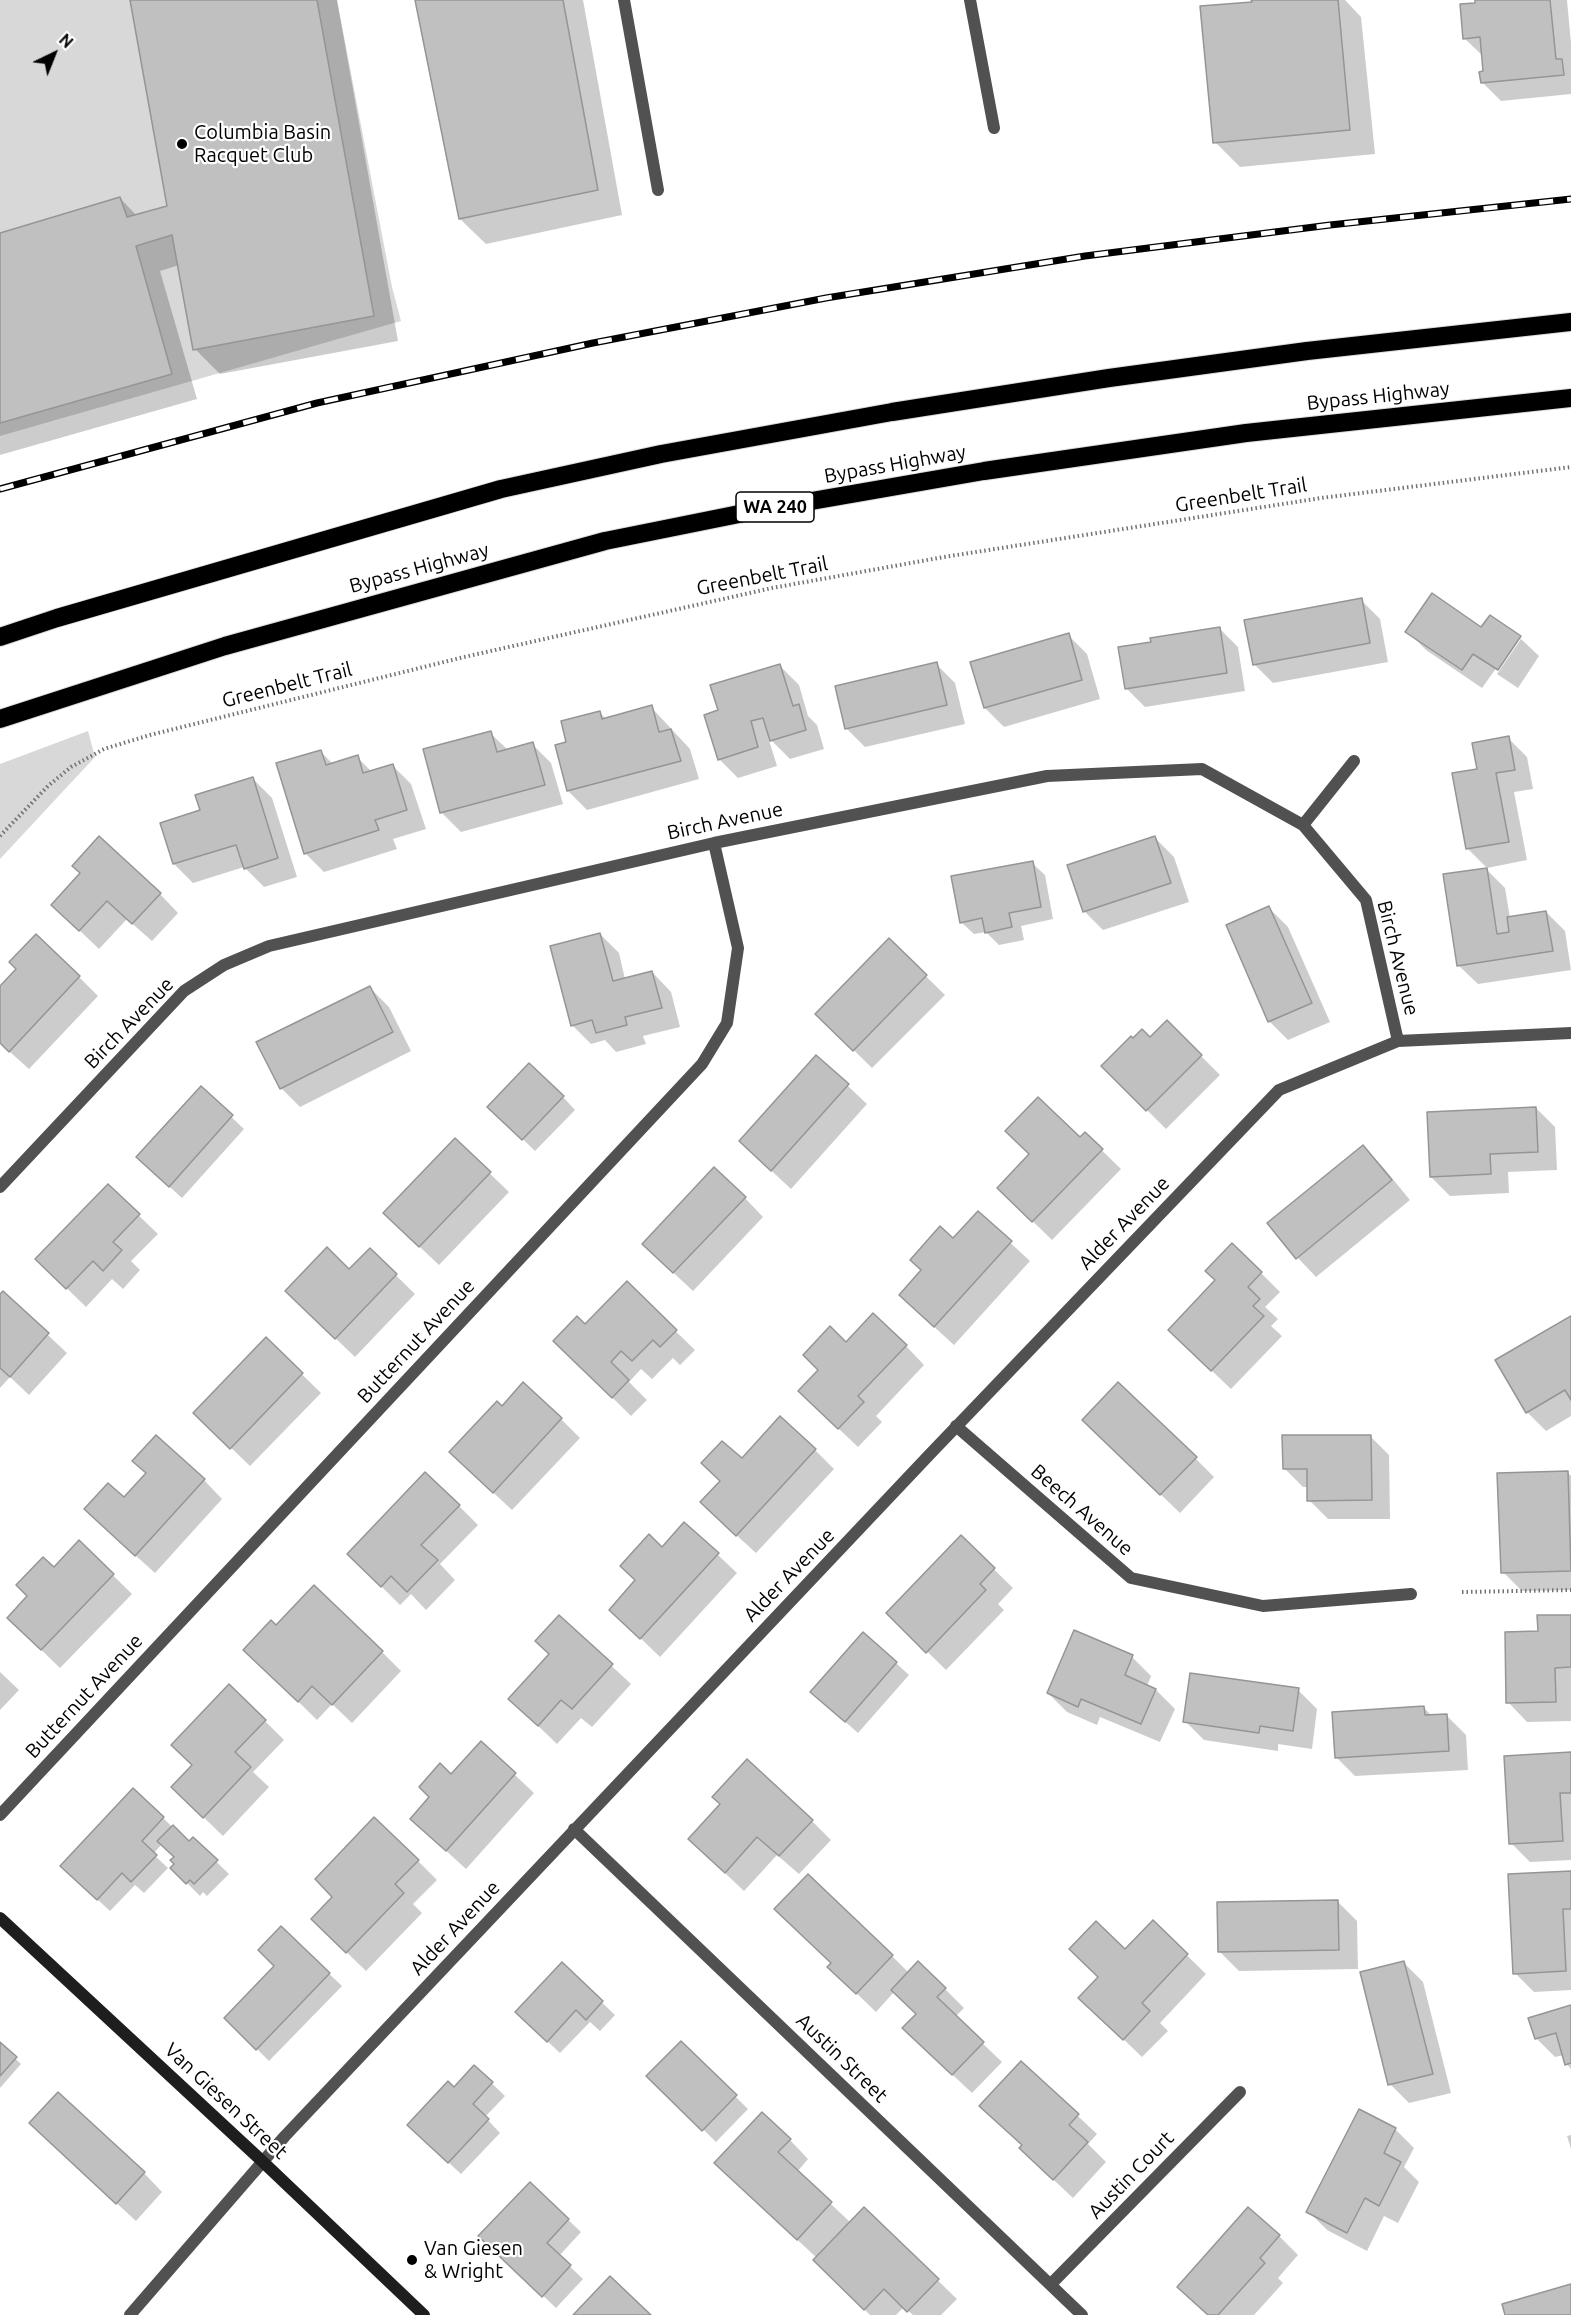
<!DOCTYPE html>
<style>
body{margin:0}
#map{position:relative;width:1571px;height:2315px;overflow:hidden;background:#fff;font-family:Ubuntu,sans-serif}
canvas{display:block}
.north{position:absolute;left:24px;top:24px;width:60px;height:60px;-webkit-text-stroke:4px #fff;paint-order:stroke;rotate:43deg;font-size:16px;font-weight:700;line-height:24px;text-align:center;color:#000}
.north::after{content:'';display:block;margin:auto;width:21px;height:27px;background:#000;clip-path:polygon(50% 0,100% 100%,50% 72%,0 100%)}
</style>
<div id="map">
<canvas width="1571" height="2315"></canvas>
<div class="north">N</div>
</div>
<script>
const ctx = document.querySelector('canvas').getContext('2d');
ctx.lineJoin = 'round';
function fillPath(path, color) { ctx.fillStyle = color; ctx.fill(path, 'evenodd'); }
const shape = rows => new Path2D(rows.map(r => 'M' + r).join(''));
function stroke(path, color, width, dash) { ctx.strokeStyle = color; ctx.lineWidth = width; ctx.lineCap = dash ? 'butt' : 'round'; ctx.setLineDash(dash || []); ctx.stroke(path); }
function drawText(font, color, halo, rows, align = 'center') {
  ctx.font = font + ' Ubuntu,sans-serif'; ctx.lineWidth = 4.5; ctx.setLineDash([]); ctx.textBaseline = 'middle'; ctx.strokeStyle = halo; ctx.fillStyle = color; for (const [text, x, y, turn = 0] of rows) {
    ctx.save(); ctx.translate(x, y); ctx.rotate((+turn || 0) * Math.PI / 180); ctx.textAlign = isNaN(turn) ? turn : align; if (halo) ctx.strokeText(text, 0, 0); ctx.fillText(text, 0, 0); ctx.restore();
  }
}
fillPath(shape([
 [0,0,337,0,392,287,401,321,0,436],
 [88,731,95,757,0,859,0,764]
]), '#d8d8d8');
fillPath(shape([
 [132,0,337,0,398,341,220,374,195,349,179,265,160,271,197,399,0,455,0,234,120,198,137,216,169,207],
 [416,0,583,0,622,215,486,244,460,219],
 [1253,0,1345,0,1361,17,1375,154,1240,167,1215,142],
 [1476,0,1567,0,1571,43,1571,94,1501,101,1482,82,1485,72,1484,57,1464,38,1477,4],
 [1361,600,1380,619,1388,662,1273,683,1254,664],
 [1490,617,1520,638,1539,656,1518,688,1497,674,1521,639,1517,639,1482,688,1426,650,1407,631,1482,629],
 [1219,628,1238,647,1245,691,1145,707,1126,688],
 [1068,635,1087,654,1100,699,1004,727,985,708],
 [936,664,955,683,965,724,865,747,846,728],
 [780,666,799,685,808,716,817,725,824,749,790,759,768,737,777,766,738,778,719,759,720,711],
 [651,707,690,749,699,779,587,810,568,791,568,743,599,712,606,719],
 [490,733,508,750,532,744,551,763,563,804,461,832,442,813,424,750],
 [1508,738,1527,757,1533,789,1514,792,1527,860,1487,868,1468,849,1479,770],
 [320,751,333,764,357,757,372,772,392,765,411,784,426,829,393,839,397,849,324,872,305,853],
 [253,779,272,798,297,877,264,887,244,867,193,883,174,864,202,811],
 [1155,838,1174,857,1189,902,1103,930,1084,911],
 [1032,863,1045,875,1053,919,1021,926,1024,940,999,945,986,932,974,934,961,922],
 [1486,869,1505,888,1510,918,1546,912,1565,931,1571,970,1478,984,1458,965],
 [160,894,178,913,152,941,127,919,99,949,53,905],
 [1269,908,1288,927,1330,1022,1288,1040,1269,1021],
 [600,934,619,953,625,979,652,972,671,992,680,1027,643,1036,646,1044,616,1052,605,1040,591,1044,572,1025],
 [889,940,945,995,872,1068,817,1014],
 [79,977,98,996,29,1069,0,1043,0,988],
 [370,988,389,1007,411,1051,300,1107,281,1088],
 [1167,1022,1220,1075,1166,1129,1103,1066,1133,1040,1150,1039],
 [817,1057,867,1104,791,1189,760,1160],
 [201,1088,244,1129,182,1198,151,1170],
 [563,1097,575,1110,535,1151,502,1119],
 [1536,1108,1555,1127,1557,1170,1508,1172,1509,1193,1450,1196,1431,1177],
 [1085,1134,1121,1169,1052,1240,1018,1207],
 [455,1140,509,1192,439,1265,404,1232],
 [1363,1147,1382,1166,1410,1200,1316,1277,1298,1258],
 [108,1186,158,1234,131,1261,140,1270,123,1289,112,1279,86,1307,37,1259],
 [745,1198,763,1217,693,1291,663,1263],
 [978,1213,1030,1261,954,1345,920,1314,953,1240],
 [370,1250,415,1294,355,1357,306,1310],
 [1261,1273,1280,1292,1265,1307,1278,1319,1271,1326,1282,1336,1231,1389,1189,1349],
 [627,1284,695,1350,680,1365,673,1358,652,1379,641,1369,629,1382,647,1400,631,1416,555,1341,586,1326],
 [3,1293,67,1353,29,1395,10,1377,0,1388,0,1296],
 [1571,1318,1571,1416,1546,1431,1527,1412],
 [266,1339,321,1393,250,1466,195,1413],
 [846,1344,906,1346,924,1365,876,1416,882,1422,858,1447,819,1410],
 [502,1408,561,1419,580,1438,512,1510,470,1471],
 [1370,1436,1389,1455,1390,1519,1328,1519,1309,1500,1309,1487,1303,1487,1284,1468],
 [1103,1439,1195,1458,1214,1477,1180,1513],
 [815,1450,834,1469,756,1553,721,1521,742,1460],
 [134,1461,204,1480,222,1499,155,1573,105,1528,124,1499,147,1474],
 [1567,1472,1571,1476,1571,1590,1522,1591,1503,1572],
 [459,1506,478,1525,440,1564,455,1580,426,1610,411,1594,400,1605,349,1554],
 [685,1524,737,1573,660,1657,630,1628,662,1549],
 [961,1537,1013,1588,998,1604,1004,1610,946,1670,888,1613],
 [79,1542,132,1594,60,1668,28,1637,29,1596],
 [1571,1616,1571,1721,1527,1722,1508,1702],
 [559,1617,631,1684,592,1727,581,1718,557,1744,510,1699,551,1654],
 [276,1627,382,1652,401,1671,352,1723,332,1704,317,1720,264,1668],
 [1132,1657,1151,1676,1147,1686,1156,1690,1175,1709,1160,1742,1100,1717,1097,1725,1067,1712,1048,1693],
 [896,1663,909,1675,858,1733,825,1704],
 [0,1672,19,1690,0,1710],
 [1298,1690,1317,1709,1312,1749,1278,1744,1278,1751,1204,1740,1185,1721],
 [1424,1708,1432,1716,1446,1715,1466,1735,1468,1770,1355,1776,1336,1757],
 [265,1721,284,1740,253,1772,269,1787,223,1836,192,1806,194,1765],
 [481,1743,534,1793,466,1869,431,1837],
 [1571,1754,1571,1860,1530,1862,1511,1843],
 [722,1805,812,1821,831,1840,799,1874,777,1855,744,1891,709,1858],
 [163,1818,189,1843,193,1839,229,1874,207,1896,203,1892,200,1896,172,1868,176,1864,176,1857,162,1844,153,1854,168,1868,144,1893,135,1885,110,1911,74,1878],
 [418,1861,437,1880,413,1904,422,1913,366,1971,332,1938,334,1897],
 [1571,1872,1571,1990,1534,1992,1515,1973],
 [1338,1902,1357,1921,1358,1969,1239,1971,1220,1952],
 [1153,1922,1206,1974,1160,2023,1168,2031,1142,2057,1099,2016,1125,1951],
 [281,1928,342,1986,269,2061,226,2018,276,1966],
 [892,1956,909,1973,918,1963,945,1989,964,2008,955,2017,1002,2062,972,2093,923,2047,918,2014,894,1992,876,2012,848,1985],
 [1404,1963,1423,1982,1451,2093,1409,2103,1390,2084],
 [562,1964,615,2015,600,2031,590,2022,560,2053,529,2024],
 [1571,2007,1571,2069,1567,2064,1564,2055,1555,2057,1536,2038],
 [681,2043,748,2109,716,2142,649,2076],
 [0,2044,21,2064,0,2088],
 [1021,2063,1097,2134,1088,2144,1106,2162,1073,2198,1040,2167,1023,2146],
 [475,2067,505,2096,485,2117,500,2133,461,2174,421,2137,454,2089],
 [1395,2129,1414,2148,1404,2167,1419,2182,1398,2223,1384,2216,1367,2251,1327,2230,1308,2211],
 [1571,2135,1571,2149,1567,2136],
 [790,2140,808,2159,797,2172,851,2223,864,2209,957,2299,941,2315,913,2315,904,2307,896,2315,870,2315,815,2260,817,2258,735,2182],
 [50,2142,144,2173,162,2192,136,2221],
 [530,2184,581,2232,559,2256,583,2279,556,2308,493,2248],
 [1279,2236,1298,2255,1278,2278,1283,2283,1254,2315,1208,2315]
]), '#0003');
const building = shape([
 [130,0,317,0,374,316,193,350,172,235,136,246,172,374,0,423,0,233,120,197,127,217,167,206,130,0],
 [415,0,563,0,598,190,459,219,415,0],
 [1251,0,1338,0,1350,130,1213,143,1200,6,1252,2,1251,0],
 [1475,0,1550,0,1556,59,1562,59,1564,75,1481,83,1479,72,1483,71,1480,37,1463,39,1460,4,1475,3,1475,0],
 [1432,593,1481,627,1490,615,1521,636,1498,670,1473,654,1462,670,1405,632,1432,593],
 [1362,598,1370,643,1253,665,1244,620,1362,598],
 [1220,627,1227,673,1125,689,1118,647,1151,642,1150,638,1220,627],
 [1069,633,1082,680,984,708,970,662,1069,633],
 [937,662,947,705,845,729,835,686,937,662],
 [780,664,793,706,799,704,806,730,770,741,763,718,751,721,758,747,718,760,704,715,718,710,710,685,780,664],
 [652,705,659,732,671,729,681,761,567,791,555,745,566,742,561,721,600,711,602,719,652,705],
 [491,731,497,752,533,742,545,785,440,813,423,749,491,731],
 [1509,736,1515,770,1496,773,1509,842,1466,849,1452,773,1477,769,1472,743,1509,736],
 [321,750,326,765,358,755,363,773,393,764,407,810,375,820,379,830,304,854,276,763,321,750],
 [253,777,278,858,244,869,236,845,173,864,160,823,200,810,195,795,253,777],
 [99,836,161,893,132,924,107,901,79,931,51,905,80,873,72,866,99,836],
 [1155,836,1171,883,1083,912,1067,865,1155,836],
 [1033,861,1041,907,1009,913,1012,927,985,933,982,918,960,923,951,876,1033,861],
 [1487,868,1497,934,1509,932,1507,917,1546,911,1553,951,1457,966,1443,874,1487,868],
 [1269,906,1312,1003,1268,1022,1226,925,1269,906],
 [600,933,613,981,652,971,662,1008,625,1017,627,1025,596,1033,592,1020,571,1026,550,946,600,933],
 [36,934,80,976,9,1052,0,1043,0,986,16,969,9,962,36,934],
 [889,938,927,975,853,1051,815,1014,889,938],
 [370,986,393,1032,280,1089,256,1042,370,986],
 [1167,1020,1202,1055,1146,1111,1101,1066,1131,1036,1133,1038,1142,1029,1150,1037,1167,1020],
 [816,1055,849,1084,771,1171,739,1141,816,1055],
 [529,1063,564,1096,522,1140,487,1107,529,1063],
 [201,1086,233,1115,169,1187,136,1157,201,1086],
 [1038,1097,1080,1137,1085,1132,1103,1149,1032,1222,997,1188,1029,1154,1005,1131,1038,1097],
 [1536,1107,1538,1152,1490,1154,1491,1174,1430,1177,1427,1112,1536,1107],
 [455,1138,491,1172,419,1247,383,1213,455,1138],
 [1363,1145,1392,1180,1296,1259,1267,1223,1363,1145],
 [714,1167,746,1197,673,1273,642,1244,714,1167],
 [108,1184,140,1214,113,1242,122,1250,103,1271,93,1261,66,1289,35,1259,108,1184],
 [978,1211,1012,1241,934,1327,899,1295,921,1270,910,1260,940,1226,953,1238,978,1211],
 [1232,1243,1262,1272,1248,1287,1260,1299,1253,1306,1264,1316,1211,1371,1168,1330,1215,1280,1205,1271,1232,1243],
 [327,1247,349,1269,370,1248,397,1274,335,1339,285,1291,327,1247],
 [627,1281,677,1330,660,1347,653,1340,632,1361,621,1351,611,1362,629,1380,612,1398,553,1341,577,1316,585,1324,627,1281],
 [3,1291,49,1333,10,1377,0,1368,0,1294,3,1291],
 [873,1313,907,1345,858,1396,864,1402,838,1429,798,1391,818,1370,803,1355,830,1326,846,1342,873,1313],
 [1571,1316,1571,1400,1565,1390,1526,1413,1495,1360,1571,1316],
 [266,1337,303,1373,230,1449,193,1413,266,1337],
 [523,1382,562,1418,493,1493,449,1452,497,1401,502,1406,523,1382],
 [1118,1382,1197,1457,1160,1495,1082,1420,1118,1382],
 [780,1416,816,1449,736,1536,700,1502,720,1481,701,1463,722,1441,742,1458,780,1416],
 [156,1435,205,1479,135,1556,84,1509,108,1483,124,1497,146,1473,132,1461,156,1435],
 [1282,1435,1371,1435,1372,1500,1307,1501,1307,1469,1283,1469,1282,1435],
 [1568,1471,1571,1571,1501,1573,1497,1473,1568,1471],
 [425,1472,460,1505,421,1545,438,1560,407,1592,391,1576,381,1587,347,1554,425,1472],
 [684,1522,719,1553,640,1639,609,1610,635,1580,620,1566,649,1534,662,1547,684,1522],
 [961,1535,995,1568,980,1584,986,1590,926,1653,886,1613,961,1535],
 [79,1540,114,1574,41,1650,7,1618,27,1596,16,1585,43,1557,54,1567,79,1540],
 [314,1585,383,1651,332,1705,312,1686,298,1702,243,1650,271,1620,276,1625,314,1585],
 [559,1615,613,1664,572,1709,561,1700,538,1726,508,1699,549,1654,535,1641,559,1615],
 [1537,1615,1571,1615,1571,1667,1555,1668,1556,1702,1506,1703,1505,1632,1538,1631,1537,1615],
 [1074,1630,1133,1655,1125,1675,1156,1689,1141,1724,1081,1699,1078,1707,1047,1693,1074,1630],
 [863,1632,897,1662,845,1722,810,1692,863,1632],
 [1190,1673,1299,1688,1293,1731,1260,1726,1259,1733,1183,1722,1190,1673],
 [229,1684,266,1720,235,1752,251,1767,203,1818,171,1787,192,1765,171,1745,229,1684],
 [1424,1706,1425,1715,1447,1714,1449,1751,1335,1758,1332,1712,1424,1706],
 [481,1741,516,1773,446,1851,410,1819,429,1797,419,1787,440,1763,451,1774,481,1741],
 [1571,1752,1571,1793,1560,1793,1563,1841,1509,1844,1504,1756,1571,1752],
 [747,1759,813,1820,779,1856,757,1837,725,1873,688,1839,720,1804,712,1797,747,1759],
 [133,1788,164,1817,142,1841,157,1855,131,1882,122,1873,97,1900,60,1866,133,1788],
 [374,1817,419,1860,395,1884,404,1893,346,1953,311,1919,332,1897,315,1879,374,1817],
 [173,1825,189,1841,193,1837,218,1860,194,1884,190,1880,186,1884,170,1868,174,1864,170,1860,174,1857,157,1841,173,1825],
 [1571,1871,1571,1909,1563,1909,1566,1971,1513,1974,1508,1874,1571,1871],
 [808,1874,893,1955,856,1994,827,1967,831,1963,774,1909,808,1874],
 [1338,1900,1339,1950,1218,1952,1217,1902,1338,1900],
 [1153,1920,1188,1954,1142,2003,1150,2011,1123,2040,1078,1998,1098,1977,1069,1949,1096,1921,1125,1949,1153,1920],
 [281,1926,330,1973,256,2050,224,2018,274,1966,258,1950,281,1926],
 [918,1961,946,1988,937,1997,984,2042,952,2075,902,2028,916,2014,891,1990,918,1961],
 [1404,1961,1433,2074,1388,2085,1360,1972,1404,1961],
 [562,1962,603,2001,586,2020,576,2010,547,2042,515,2012,562,1962],
 [1571,2005,1571,2063,1565,2065,1556,2033,1535,2039,1528,2018,1571,2005],
 [681,2041,737,2095,702,2131,646,2076,681,2041],
 [0,2042,17,2057,0,2076,0,2042],
 [1021,2061,1079,2114,1069,2125,1088,2142,1053,2180,1019,2148,1022,2145,979,2106,1021,2061],
 [474,2065,493,2082,473,2104,489,2119,448,2163,407,2125,448,2081,454,2087,474,2065],
 [58,2092,145,2172,116,2204,29,2123,58,2092],
 [1359,2109,1396,2128,1384,2153,1401,2162,1379,2206,1365,2198,1347,2233,1306,2212,1359,2109],
 [762,2112,791,2139,778,2152,832,2202,797,2240,714,2163,762,2112],
 [530,2182,569,2219,547,2243,571,2265,542,2297,478,2236,530,2182],
 [864,2207,939,2279,907,2312,884,2289,864,2310,813,2260,864,2207],
 [1248,2207,1280,2235,1260,2258,1265,2263,1218,2315,1208,2315,1177,2287,1248,2207],
 [610,2276,651,2315,573,2315,610,2276],
 [1571,2284,1571,2315,1505,2315,1502,2304,1571,2284]
]);
fillPath(building, '#c0c0c0');
stroke(building, '#959595', 1.5);
const highway = shape([
 [0,637,57,618,501,489,661,454,892,412,1109,378,1307,351,1571,322],
 [0,719,225,646,605,541,754,511,984,471,1246,433,1571,398]
]);
stroke(highway, '#dbdbdb', 20);
stroke(shape([
 [0,836,48,786,71,767,104,749,150,735,464,657,772,588,944,557,1321,498,1571,467],
 [1462,1592,1571,1590]
]), '#737373', 4, [1.5, 3]);
stroke(shape([
 [624,0,658,190],
 [970,0,994,128]
]), '#515151', 12);
stroke(shape([
 [1303,825,1354,761],
 [0,1187,184,991,224,965,269,946,714,843,1047,776,1202,769,1303,825,1366,900,1398,1041],
 [956,1426,1131,1578,1263,1606,1411,1594],
 [0,1815,702,1064,727,1023,738,948,714,843],
 [574,1829,1082,2315],
 [1051,2284,1240,2092],
 [130,2315,285,2136,931,1453,1279,1090,1398,1041,1571,1033]
]), '#515151', 12);
stroke(shape([
 [0,1918,262,2161,424,2315]
]), '#1e1e1e', 12);
stroke(highway, '#000', 18);
const rail = shape([
 [0,489,317,403,593,343,826,298,1085,256,1330,225,1571,199]
]);
stroke(rail, '#000', 7);
stroke(rail, '#fff', 4.5, [14]);
for (const [x, y, r, color] of [
 [182,144,6,"#000"],
 [412,2260,6,"#000"]
]) { const dot = new Path2D(); dot.arc(x, y, r, 0, 2 * Math.PI); ctx.fillStyle = color; ctx.fill(dot); stroke(dot, '#fff', 2); }
for (const [x, y, w] of [
 [775,507,78]
]) { const box = new Path2D(); box.roundRect(x - w / 2, y - 15, w, 30, 4.5); ctx.fillStyle = '#fff'; ctx.fill(box); stroke(box, '#000', 1.5); }
drawText('bold 18px', '#000', null, [
 ["WA 240",775,507]
]);
drawText('20px', '#000', '#fff', [
 ["Columbia Basin",194,132],
 ["Racquet Club",194,155],
 ["Van Giesen",424,2248],
 ["& Wright",424,2271]
], 'left');
drawText('20px', '#000', '#fff', [
 ["Bypass Highway",1378,396,-6],
 ["Bypass Highway",895,464,-10],
 ["Greenbelt Trail",1241,495,-9],
 ["Bypass Highway",419,568,-15],
 ["Greenbelt Trail",762,576,-11],
 ["Greenbelt Trail",287,685,-14],
 ["Birch Avenue",725,821,-12],
 ["Birch Avenue",1398,958,76],
 ["Birch Avenue",129,1023,-46],
 ["Alder Avenue",1124,1223,-46],
 ["Butternut Avenue",416,1341,-47],
 ["Beech Avenue",1082,1510,41],
 ["Alder Avenue",789,1575,-46],
 ["Butternut Avenue",84,1696,-47],
 ["Alder Avenue",455,1928,-47],
 ["Austin Street",842,2058,44],
 ["Van Giesen Street",226,2101,43],
 ["Austin Court",1131,2175,-46]
]);
</script>
